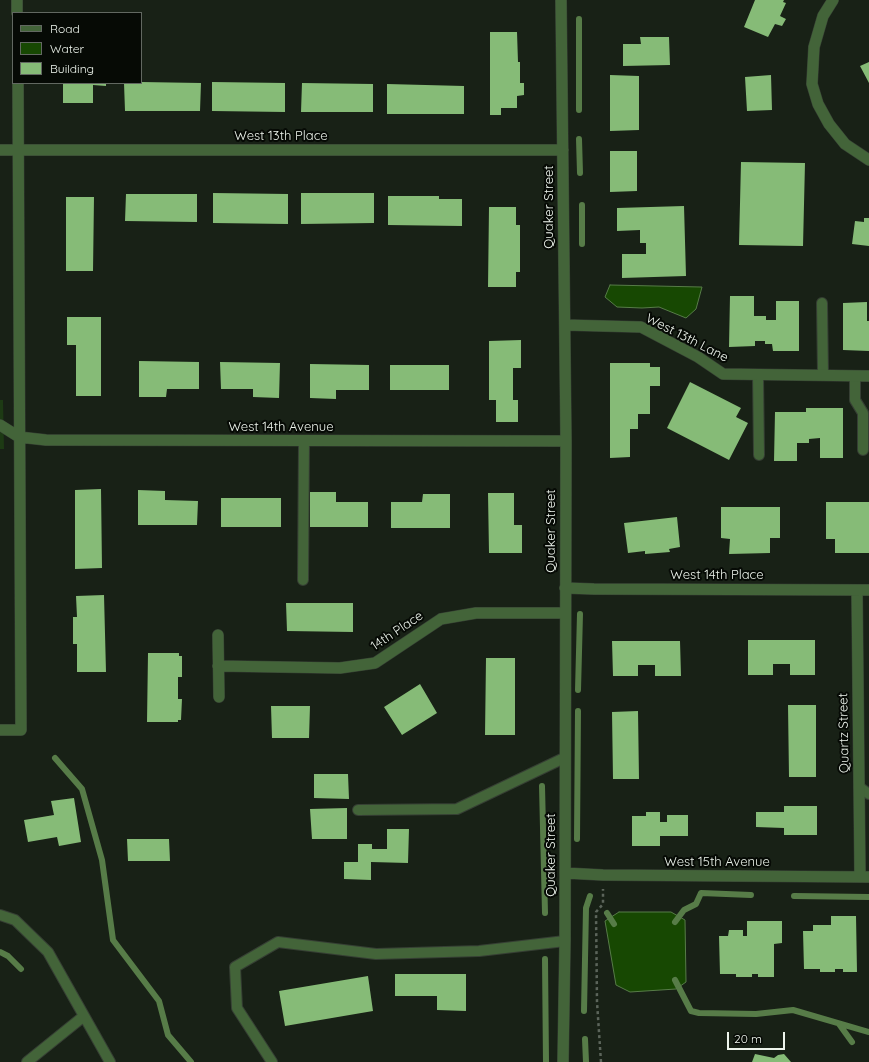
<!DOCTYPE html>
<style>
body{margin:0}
#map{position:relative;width:869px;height:1062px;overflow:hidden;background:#182116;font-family:Quicksand,sans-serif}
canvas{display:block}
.legend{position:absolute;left:12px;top:12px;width:130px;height:72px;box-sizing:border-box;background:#060a05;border:1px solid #626861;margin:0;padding:5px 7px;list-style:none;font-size:12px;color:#edf4ec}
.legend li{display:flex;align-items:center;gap:8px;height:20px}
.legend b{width:20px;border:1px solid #626861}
.scale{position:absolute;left:727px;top:1032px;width:58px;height:18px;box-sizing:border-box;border:2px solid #edf4ec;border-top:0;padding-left:5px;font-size:12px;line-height:14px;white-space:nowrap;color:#edf4ec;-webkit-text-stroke:3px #060a05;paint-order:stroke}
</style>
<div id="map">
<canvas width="869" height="1062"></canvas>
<ul class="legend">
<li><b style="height:5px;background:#436439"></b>Road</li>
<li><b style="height:11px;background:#174802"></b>Water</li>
<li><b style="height:11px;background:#86bb77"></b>Building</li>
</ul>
<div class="scale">20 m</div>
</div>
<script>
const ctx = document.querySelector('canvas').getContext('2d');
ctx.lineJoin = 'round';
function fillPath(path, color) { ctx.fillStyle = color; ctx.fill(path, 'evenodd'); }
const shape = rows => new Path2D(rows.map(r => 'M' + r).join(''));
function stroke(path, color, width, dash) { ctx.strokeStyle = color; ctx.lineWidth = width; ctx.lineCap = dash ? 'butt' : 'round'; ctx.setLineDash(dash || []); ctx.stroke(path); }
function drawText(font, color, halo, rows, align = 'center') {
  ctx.font = font + ' Quicksand,sans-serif'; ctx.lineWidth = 4; ctx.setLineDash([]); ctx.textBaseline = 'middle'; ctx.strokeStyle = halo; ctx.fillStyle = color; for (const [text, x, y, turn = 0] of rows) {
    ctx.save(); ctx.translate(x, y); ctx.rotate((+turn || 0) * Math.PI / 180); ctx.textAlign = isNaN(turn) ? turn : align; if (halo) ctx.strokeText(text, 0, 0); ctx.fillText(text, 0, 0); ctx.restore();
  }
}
fillPath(shape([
 [0,400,3,400,4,449,0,449]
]), '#1d3a14');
const water = shape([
 [610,285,701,287,702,287,696,309,686,318,659,307,642,308,617,307,605,297,610,285],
 [619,912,671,912,685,920,686,982,676,989,630,992,616,985,605,921,619,912]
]);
fillPath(water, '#174802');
stroke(water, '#577c48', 1);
stroke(shape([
 [579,19,579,110],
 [579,139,580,173],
 [582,205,582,244],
 [578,690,580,614],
 [55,758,82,789,102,860,113,940,159,1001,168,1035,191,1062],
 [542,786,545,913],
 [577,839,578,711],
 [794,896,869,897],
 [607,913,614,924],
 [675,922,684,910,696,904,701,893,751,895],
 [0,952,8,956,21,969],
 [545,959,546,1062],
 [675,980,691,1011,699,1013,756,1014,793,1010,869,1032],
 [584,1011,586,908,590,896],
 [839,1024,852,1042],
 [585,1039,586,1062]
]), '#577c48', 6);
fillPath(shape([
 [755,0,784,0,783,2,786,3,780,16,786,19,782,26,775,24,768,37,744,27],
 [490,32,517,32,518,62,520,62,520,83,524,83,524,95,517,96,517,108,501,108,501,115,490,115],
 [640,37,669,37,670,65,623,66,623,44,641,44],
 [869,62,869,83,860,66],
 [610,75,639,76,639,130,610,131],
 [771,75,772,110,747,111,745,77],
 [141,82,201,83,200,111,125,111,124,83],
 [212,82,285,83,285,112,212,111],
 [63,83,106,83,106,86,93,85,93,103,63,103],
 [302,83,373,84,373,112,301,112],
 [387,84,464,86,464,114,387,114],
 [610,151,637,151,637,191,610,192],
 [741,162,805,163,803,246,739,245],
 [213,193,288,194,288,224,213,223],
 [301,193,374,193,374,223,301,224],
 [126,194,197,194,197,222,125,221],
 [388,196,439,196,439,199,462,199,462,226,388,225],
 [66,197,94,197,93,271,66,271],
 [684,206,686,276,622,278,622,254,646,254,646,243,640,243,640,230,617,231,617,208],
 [489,207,516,207,516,225,520,225,520,272,516,272,516,287,488,287],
 [864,218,869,218,869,246,852,244,855,221,864,222],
 [730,296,754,296,754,316,766,316,766,320,776,320,776,301,799,301,799,351,773,351,772,344,765,344,765,341,755,341,755,346,729,347],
 [867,302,867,321,869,321,869,351,843,350,843,303],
 [67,317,101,317,101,396,76,396,76,345,67,345],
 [521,340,521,368,513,368,513,400,518,400,518,422,496,422,496,400,489,400,489,341],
 [139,361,199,362,199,389,167,389,166,397,139,397],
 [220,362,280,363,279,398,253,397,253,389,221,389],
 [610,363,650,363,650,367,660,367,660,386,650,386,650,414,638,414,638,429,630,429,630,457,610,458],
 [310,364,369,365,369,390,336,390,336,399,310,398],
 [390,365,449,365,449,390,390,390],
 [690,382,741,408,736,417,748,423,729,460,667,428],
 [806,408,843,408,843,458,820,458,820,438,809,439,809,443,797,443,797,461,774,461,775,412,806,412],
 [101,489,102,568,75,569,75,490],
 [138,490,165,491,165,500,198,501,197,525,138,525],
 [310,492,336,492,336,502,368,502,368,527,310,527],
 [488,493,514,493,514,525,522,525,522,553,489,553],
 [423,494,450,494,450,528,391,528,391,502,422,502],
 [221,498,281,498,281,527,221,527],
 [826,502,869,502,869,553,835,553,835,539,826,539],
 [721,507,780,507,780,538,770,538,770,553,729,554,730,539,721,538],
 [677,517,680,547,669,549,670,552,645,554,645,551,628,553,624,523],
 [104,595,106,672,77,672,77,644,73,644,73,617,77,617,76,596],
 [286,603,353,603,353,632,287,631],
 [748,640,815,640,815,675,790,675,790,664,773,664,773,675,748,675],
 [612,641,680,641,681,676,655,676,655,665,638,665,638,676,613,676],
 [148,653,179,653,179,656,182,656,182,677,178,677,178,699,182,699,181,720,178,720,178,722,147,722],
 [486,658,515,658,515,735,485,735],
 [420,684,437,713,402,735,384,707],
 [788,705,816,705,816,777,789,777],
 [271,706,310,706,309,738,272,738],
 [638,711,639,779,613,779,612,712],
 [314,774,348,774,349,799,314,798],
 [74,798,81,842,59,846,57,837,28,842,24,820,54,815,51,801],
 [784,806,817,806,817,835,784,835,784,828,756,827,756,812,784,812],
 [347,808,347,839,312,839,310,809],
 [646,812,660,812,660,822,667,822,667,815,688,815,688,836,660,836,660,846,632,846,632,816,646,816],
 [387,829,409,829,408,863,371,862,371,880,344,879,344,862,358,862,358,844,372,844,372,849,387,849],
 [127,839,169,839,170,861,128,861],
 [831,916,856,916,857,972,843,972,843,969,835,969,835,972,820,972,820,969,804,969,803,931,813,931,813,925,831,925],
 [747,921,782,921,782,943,774,944,774,977,758,977,758,974,752,974,752,977,736,977,736,974,720,974,719,936,728,936,729,930,743,930,743,936,747,936],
 [395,974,466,974,466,1011,437,1010,437,996,395,996],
 [368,976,373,1011,285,1026,279,991],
 [755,1054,774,1058,778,1055,784,1054,791,1062,752,1062]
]), '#86bb77');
const service = shape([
 [822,303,823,375],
 [758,375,759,455],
 [855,376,855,400,863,413,863,450],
 [303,580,304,441],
 [859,787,869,794],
 [358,810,457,809,564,758],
 [0,915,15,920,48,952,110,1062],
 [27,1062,84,1016],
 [272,1062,237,1008,235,967,278,942,376,954,479,951,565,941]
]);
const minor = shape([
 [17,0,17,13],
 [561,0,566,441,565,941,563,1062],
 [833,0,823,16,814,47,812,84,818,104,829,124,845,144,869,160],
 [0,150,563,150],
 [565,325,641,327,698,357,723,374,869,376],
 [0,425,19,437,46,440,566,441],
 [565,588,594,589,869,590],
 [857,590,860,877],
 [218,635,219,697],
 [218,666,340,668,375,663,441,619,476,613,565,613],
 [0,730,21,730,18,83],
 [565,873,603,875,869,877]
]);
stroke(service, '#363f34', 12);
stroke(minor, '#363f34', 12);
stroke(shape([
 [601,1062,597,1002,596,912,603,904,603,889]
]), '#5c655b', 2.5, [3, 3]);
stroke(service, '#436439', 10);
stroke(minor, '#436439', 11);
drawText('13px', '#edf4ec', '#060a05', [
 ["West 13th Place",281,136],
 ["Quaker Street",549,207,-90],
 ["West 13th Lane",687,338,27],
 ["West 14th Avenue",281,427],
 ["Quaker Street",551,531,-90],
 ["West 14th Place",717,575],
 ["14th Place",397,631,-34],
 ["Quartz Street",844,733,-91],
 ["Quaker Street",551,855,-90],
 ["West 15th Avenue",717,862]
]);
</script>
